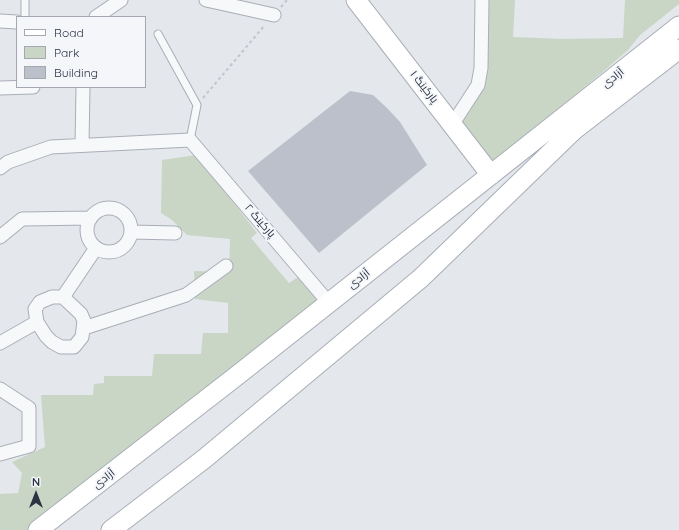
<!DOCTYPE html>
<meta charset="utf-8">
<style>
body{margin:0}
#map{position:relative;width:679px;height:530px;overflow:hidden;background:#e4e7ec;font-family:Quicksand,sans-serif}
canvas{display:block}
.legend{position:absolute;left:16px;top:16px;width:130px;height:72px;box-sizing:border-box;background:#f4f6f9;border:1px solid #a4a8b1;margin:0;padding:5px 7px;list-style:none;font-size:12px;color:#2b3445}
.legend li{display:flex;align-items:center;gap:8px;height:20px}
.legend b{width:20px;border:1px solid #a4a8b1}
.north{position:absolute;left:16px;top:474px;width:40px;height:40px;-webkit-text-stroke:3px #f4f6f9;paint-order:stroke;rotate:0deg;font-size:11px;font-weight:700;line-height:16px;text-align:center;color:#2b3445}
.north::after{content:'';display:block;margin:auto;width:14px;height:18px;background:#2b3445;clip-path:polygon(50% 0,100% 100%,50% 72%,0 100%)}
</style>
<div id="map">
<canvas width="679" height="530"></canvas>
<ul class="legend">
<li><b style="height:5px;background:#fff"></b>Road</li>
<li><b style="height:11px;background:#c9d6c5"></b>Park</li>
<li><b style="height:11px;background:#bbc0ca"></b>Building</li>
</ul>
<div class="north">N</div>
</div>
<script>
const ctx = document.querySelector('canvas').getContext('2d');
ctx.lineJoin = 'round';
function fillPath(path, color) { ctx.fillStyle = color; ctx.fill(path, 'evenodd'); }
const shape = rows => new Path2D(rows.map(r => 'M' + r).join(''));
function stroke(path, color, width, dash) { ctx.strokeStyle = color; ctx.lineWidth = width; ctx.lineCap = dash ? 'butt' : 'round'; ctx.setLineDash(dash || []); ctx.stroke(path); }
function drawText(font, color, halo, rows, align = 'center') {
  ctx.font = font + ' Quicksand,Cairo,sans-serif'; ctx.lineWidth = 4; ctx.setLineDash([]); ctx.textBaseline = 'middle'; ctx.strokeStyle = halo; ctx.fillStyle = color; for (const [text, x, y, turn = 0] of rows) {
    ctx.save(); ctx.translate(x, y); ctx.rotate((+turn || 0) * Math.PI / 180); ctx.textAlign = isNaN(turn) ? turn : align; if (halo) ctx.strokeText(text, 0, 0); ctx.fillText(text, 0, 0); ctx.restore();
  }
}
fillPath(shape([
 [488,0,515,0,513,37,562,39,623,38,625,0,679,0,679,4,640,35,628,50,605,70,490,165,460,126,483,87],
 [197,155,257,233,251,238,289,283,301,275,317,297,314,306,28,530,0,530,0,494,18,493,22,473,12,462,45,447,41,395,93,395,94,384,104,383,104,376,152,376,154,354,201,354,203,333,228,333,228,303,195,299,194,271,229,272,230,239,187,235,172,220,161,213,162,160]
]), '#c9d6c5');
fillPath(shape([
 [350,91,373,95,387,108,400,122,427,165,319,253,248,171]
]), '#bbc0ca');
const lane = shape([
 [25,17,25,0],
 [158,34,197,105,190,140]
]);
const street = shape([
 [206,0,274,15],
 [96,17,121,0],
 [0,21,17,22],
 [0,88,33,87],
 [452,125,478,85,481,68,482,0],
 [82,145,83,87],
 [0,168,8,162,51,147,190,140,329,303],
 '87 230a22 22 0 1 1 44 0a22 22 0 1 1-44 0Z',
 [131,232,175,233],
 [0,237,22,219,91,218],
 [52,297,63,297,81,314,84,321,82,337,74,347,61,347,52,342,46,336,37,322,35,309,40,302,52,297],
 [63,297,96,248],
 [84,328,186,295,226,266],
 [0,343,37,322],
 [0,389,29,408,29,446,0,454]
]);
const secondary = shape([
 [356,0,491,175],
 [38,530,239,374,679,26],
 [111,530,204,459,421,278,574,130,679,49]
]);
stroke(lane, '#a9aeb7', 9);
stroke(street, '#a9aeb7', 15);
stroke(secondary, '#a9aeb7', 21);
stroke(shape([
 [281,7,287,0],
 [203,98,265,25]
]), '#c2c5cb', 2, [3, 3]);
stroke(lane, '#f7f8fa', 7);
stroke(street, '#f7f8fa', 13);
stroke(secondary, '#fff', 19);
drawText('11px', '#2b3445', '#f4f6f9', [
 ["آزادی",613,78,-38],
 ["پارکینگ ۱",424,87,52],
 ["پارکینگ ۲",260,221,49],
 ["آزادی",359,279,-38],
 ["آزادی",104,479,-38]
]);
</script>
